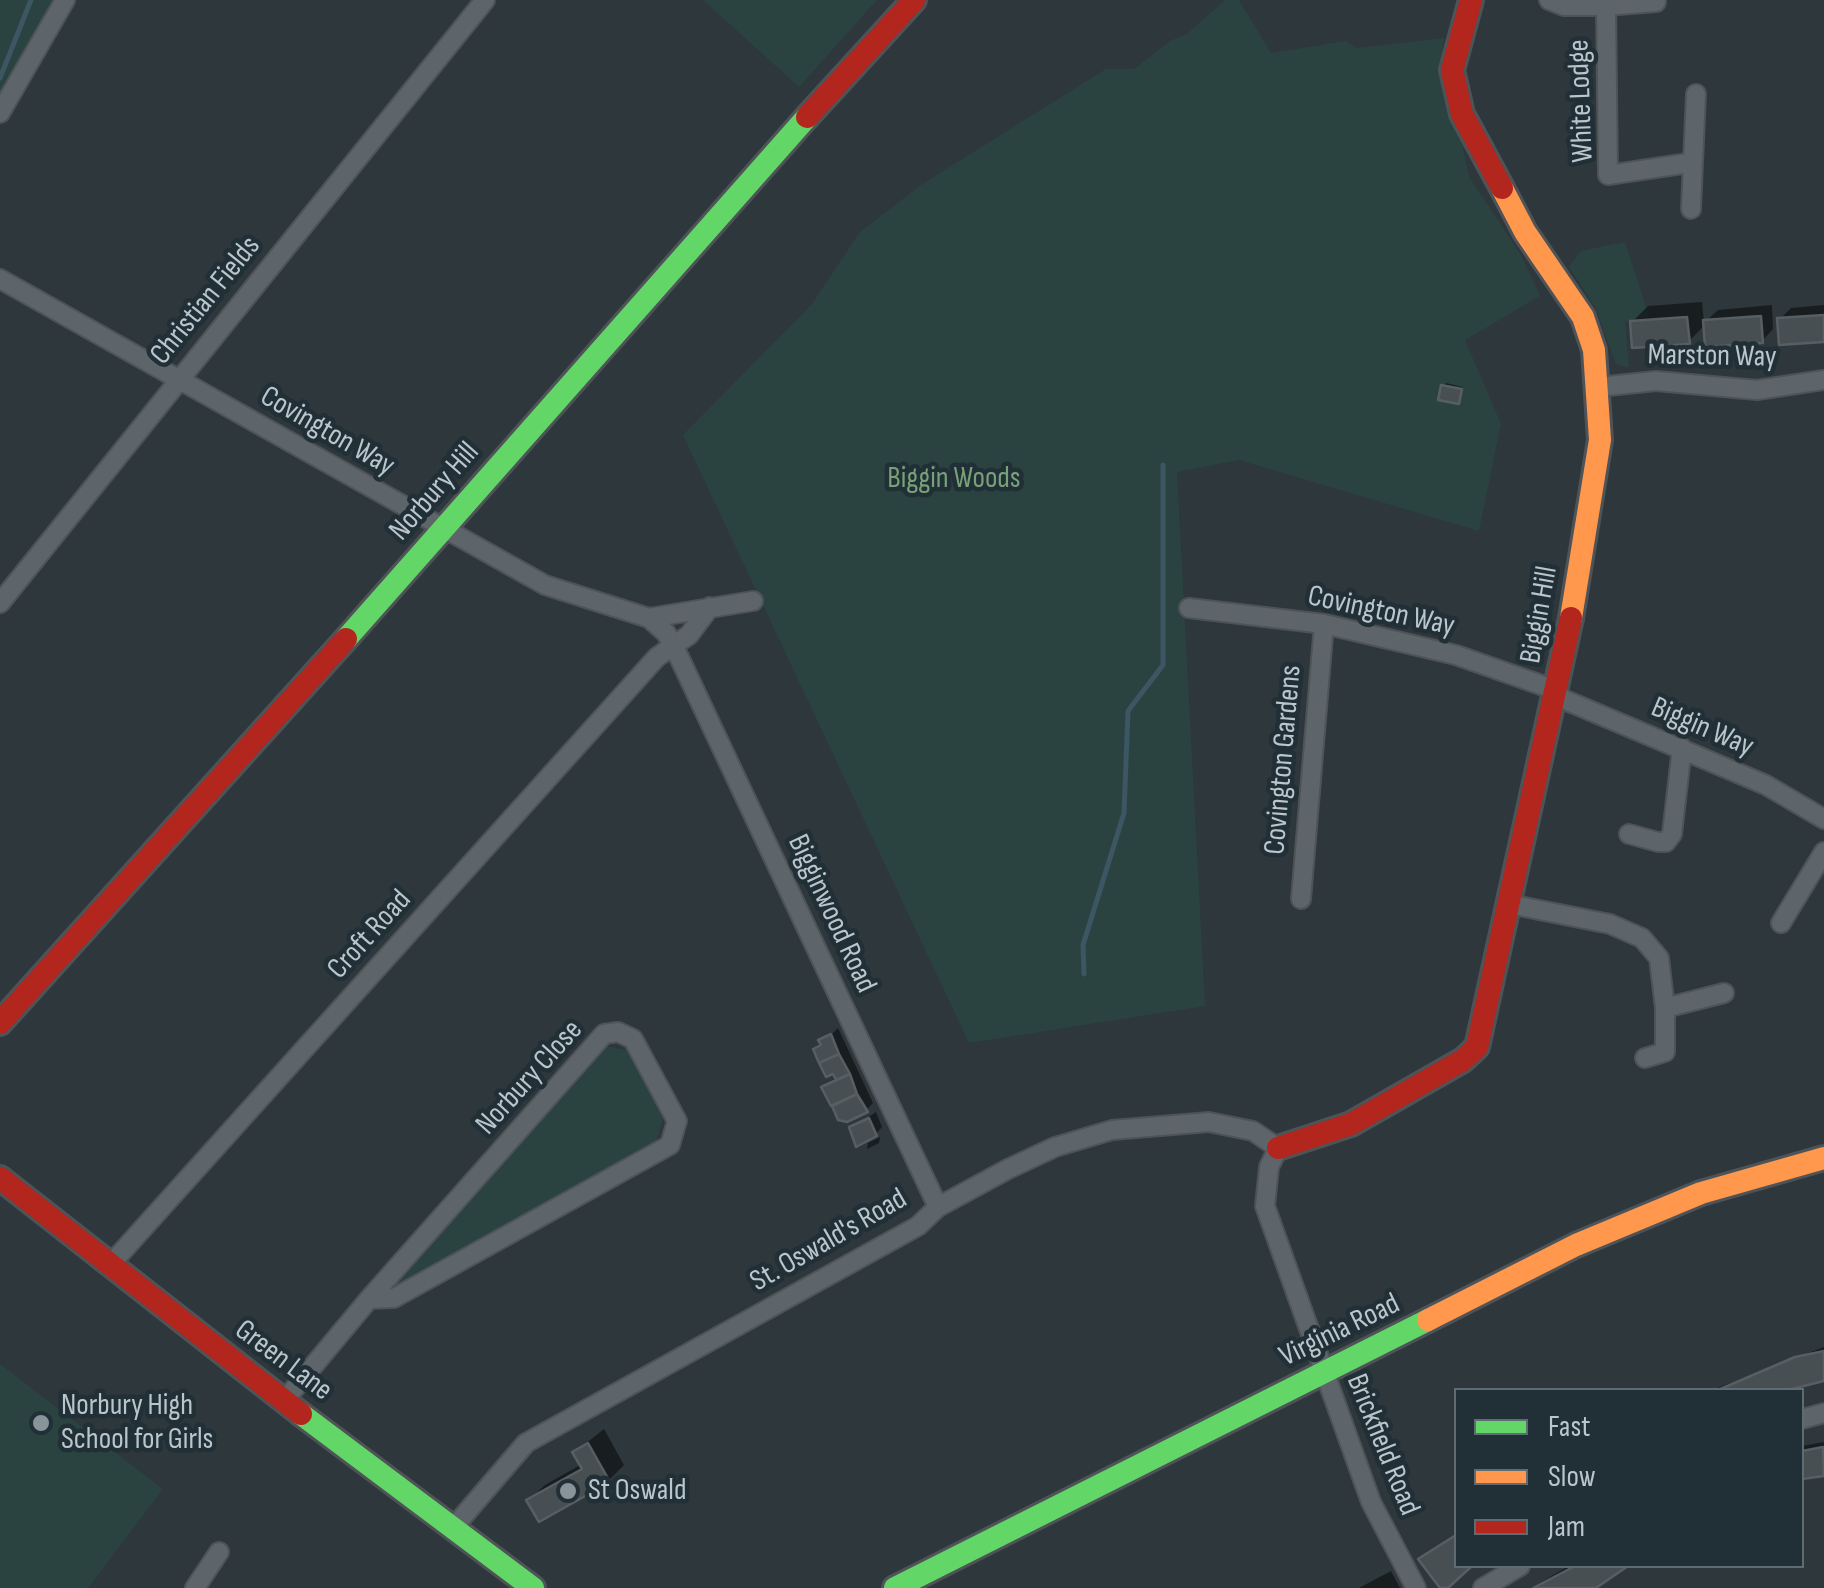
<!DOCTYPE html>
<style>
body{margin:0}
#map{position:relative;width:1824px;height:1588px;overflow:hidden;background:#2e373c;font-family:"Sofia Sans Condensed",sans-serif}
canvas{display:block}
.legend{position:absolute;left:1454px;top:1388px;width:350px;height:180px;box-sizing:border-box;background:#212f37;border:2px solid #5e6b73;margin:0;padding:12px 18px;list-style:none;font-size:30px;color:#bac5cc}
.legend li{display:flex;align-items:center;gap:20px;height:50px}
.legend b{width:50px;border:2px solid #5e6b73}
</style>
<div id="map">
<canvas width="1824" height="1588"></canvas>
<ul class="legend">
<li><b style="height:12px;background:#63d668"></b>Fast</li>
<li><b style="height:12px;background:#ff974d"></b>Slow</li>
<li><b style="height:12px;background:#b3261e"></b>Jam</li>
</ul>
</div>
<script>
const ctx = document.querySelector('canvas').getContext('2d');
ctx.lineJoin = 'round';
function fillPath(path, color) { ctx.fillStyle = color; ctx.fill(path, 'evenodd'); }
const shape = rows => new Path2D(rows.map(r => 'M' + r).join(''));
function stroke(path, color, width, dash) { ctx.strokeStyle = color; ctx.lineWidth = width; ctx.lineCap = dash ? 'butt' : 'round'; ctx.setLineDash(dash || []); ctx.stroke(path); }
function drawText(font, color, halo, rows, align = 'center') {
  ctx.font = font + ' "Sofia Sans Condensed",sans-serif'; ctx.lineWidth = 9; ctx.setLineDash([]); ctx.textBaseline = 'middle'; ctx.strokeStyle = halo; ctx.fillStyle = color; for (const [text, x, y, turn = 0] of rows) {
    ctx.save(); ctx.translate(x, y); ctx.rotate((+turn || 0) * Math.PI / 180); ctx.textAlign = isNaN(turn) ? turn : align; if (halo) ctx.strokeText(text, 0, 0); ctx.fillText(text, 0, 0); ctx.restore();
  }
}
fillPath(shape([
 [0,0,55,0,0,93],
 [703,0,877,0,799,87],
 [1225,0,1239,0,1271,53,1345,41,1357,48,1444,38,1440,72,1454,105,1469,177,1521,255,1540,296,1465,340,1501,424,1479,531,1239,460,1177,472,1205,1006,969,1043,683,435,812,304,860,232,921,185,1106,69,1134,69,1170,41,1187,34],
 [1625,242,1649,316,1625,321,1629,368,1616,364,1595,307,1569,267,1581,251],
 [603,1046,627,1050,663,1119,655,1145,398,1287,388,1287],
 [0,1364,163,1489,88,1588,0,1588]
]), '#2b4340');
fillPath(shape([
 [1702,302,1704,323,1718,310,1772,305,1773,329,1762,341,1706,324,1688,342,1632,322,1648,306],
 [1824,305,1824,340,1780,319,1791,308],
 [1446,383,1463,387,1458,401,1444,386],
 [838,1028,873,1103,866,1110,840,1117,824,1088,838,1077,816,1050],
 [876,1112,882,1127,875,1135,852,1128],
 [880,1137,879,1143,867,1149,868,1143],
 [1824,1347,1824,1379,1782,1390,1712,1390],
 [604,1429,624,1465,609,1480,529,1500,545,1485,582,1464,575,1452],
 [1824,1442,1824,1474,1802,1476,1802,1446],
 [1569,1566,1626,1566,1592,1588,1531,1588],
 [1391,1571,1400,1588,1359,1588]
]), '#0007');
stroke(shape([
 [0,78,31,0],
 [1084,974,1083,945,1124,813,1128,711,1163,665,1163,465]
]), '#3c5664', 5);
const building = shape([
 [1824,315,1824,342,1779,345,1777,318,1824,315],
 [1761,316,1763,343,1705,347,1703,320,1761,316],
 [1687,317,1690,344,1632,348,1630,321,1687,317],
 [1441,385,1462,389,1459,404,1438,400,1441,385],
 [831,1034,839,1054,819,1063,813,1049,821,1045,818,1040,831,1034],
 [839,1054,850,1074,836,1080,833,1074,826,1077,819,1063,839,1054],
 [850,1074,857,1094,831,1106,821,1087,850,1074],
 [857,1094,868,1112,847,1122,838,1120,832,1106,857,1094],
 [869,1118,877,1136,856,1147,849,1127,869,1118],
 [1824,1351,1824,1381,1788,1390,1718,1390,1795,1357,1824,1351],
 [588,1443,610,1482,539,1522,526,1500,582,1469,572,1452,588,1443],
 [1823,1447,1824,1476,1802,1479,1802,1451,1823,1447],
 [1456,1535,1456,1566,1472,1566,1448,1588,1440,1588,1418,1559,1456,1535],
 [1575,1566,1628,1566,1596,1588,1533,1588,1575,1566]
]);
fillPath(building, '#484f53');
stroke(building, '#575f63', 2.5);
const street = shape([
 [1549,0,1564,6,1606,6,1608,175,1689,163],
 [1606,6,1656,2],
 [0,113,65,0],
 [1691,209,1696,94],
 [0,279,545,585,649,618,753,601],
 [1598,387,1656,381,1757,390,1824,380],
 [0,603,485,0],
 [1189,608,1324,624,1456,655,1547,687,1565,700,1766,785,1824,819],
 [649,618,666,633,679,657,938,1207],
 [1629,834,1658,842,1666,842,1672,834,1682,748],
 [1301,899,1324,624],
 [1509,904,1610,924,1642,938,1659,958,1665,1008,1724,993],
 [1781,923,1824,852],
 [1645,1058,1665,1052,1665,1008],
 [110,1265,657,657,689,635,710,607],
 [284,1401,369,1299,394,1298,670,1145,677,1121,633,1039,618,1032,604,1034,369,1299],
 [1802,1419,1824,1413],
 [453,1528,526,1443,918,1226,938,1207,1008,1169,1055,1147,1112,1130,1209,1122,1253,1131,1278,1148,1269,1167,1265,1206,1371,1502,1416,1588],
 [195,1588,219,1552],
 [1483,1588,1520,1566]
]);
const fast = shape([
 [346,639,807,117],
 [301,1414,533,1588],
 [895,1588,1428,1320]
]);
const slow = shape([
 [1502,188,1525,232,1583,317,1594,350,1600,440,1571,618],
 [1428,1320,1576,1245,1701,1193,1824,1158]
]);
const jam = shape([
 [1471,0,1452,70,1462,114,1502,188],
 [807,117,914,0],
 [0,1023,346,639],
 [1278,1148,1351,1124,1463,1060,1477,1047,1571,618],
 [0,1178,301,1414]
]);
stroke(street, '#4d5357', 22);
stroke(fast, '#4d5357', 28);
stroke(slow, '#4d5357', 28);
stroke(jam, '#4d5357', 28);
stroke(street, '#5e656a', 18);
stroke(fast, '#63d668', 22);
stroke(slow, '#ff974d', 22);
stroke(jam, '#b3261e', 22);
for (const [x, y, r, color] of [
 [41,1423,10,"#89939a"],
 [568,1491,10,"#89939a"]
]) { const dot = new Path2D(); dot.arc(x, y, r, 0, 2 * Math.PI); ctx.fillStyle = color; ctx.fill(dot); stroke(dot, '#212f37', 4); }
drawText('30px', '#bac5cc', '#212f37', [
 ["White Lodge",1582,101,-92],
 ["Christian Fields",206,301,-51],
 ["Marston Way",1712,357,1],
 ["Covington Way",327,432,30],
 ["Norbury Hill",435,492,-49],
 ["Covington Way",1381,612,12],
 ["Biggin Hill",1540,615,-80],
 ["Biggin Way",1702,728,23],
 ["Covington Gardens",1284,760,-85],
 ["Bigginwood Road",831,914,65],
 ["Croft Road",370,935,-48],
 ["Norbury Close",530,1078,-48],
 ["St. Oswald's Road",829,1241,-30],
 ["Virginia Road",1340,1331,-26],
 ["Green Lane",283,1361,37],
 ["Brickfield Road",1382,1445,68]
]);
drawText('30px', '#79a179', '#212f37', [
 ["Biggin Woods",954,479]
]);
drawText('30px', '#bac5cc', '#212f37', [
 ["Norbury High",61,1406],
 ["School for Girls",61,1440],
 ["St Oswald",588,1491]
], 'left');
</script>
